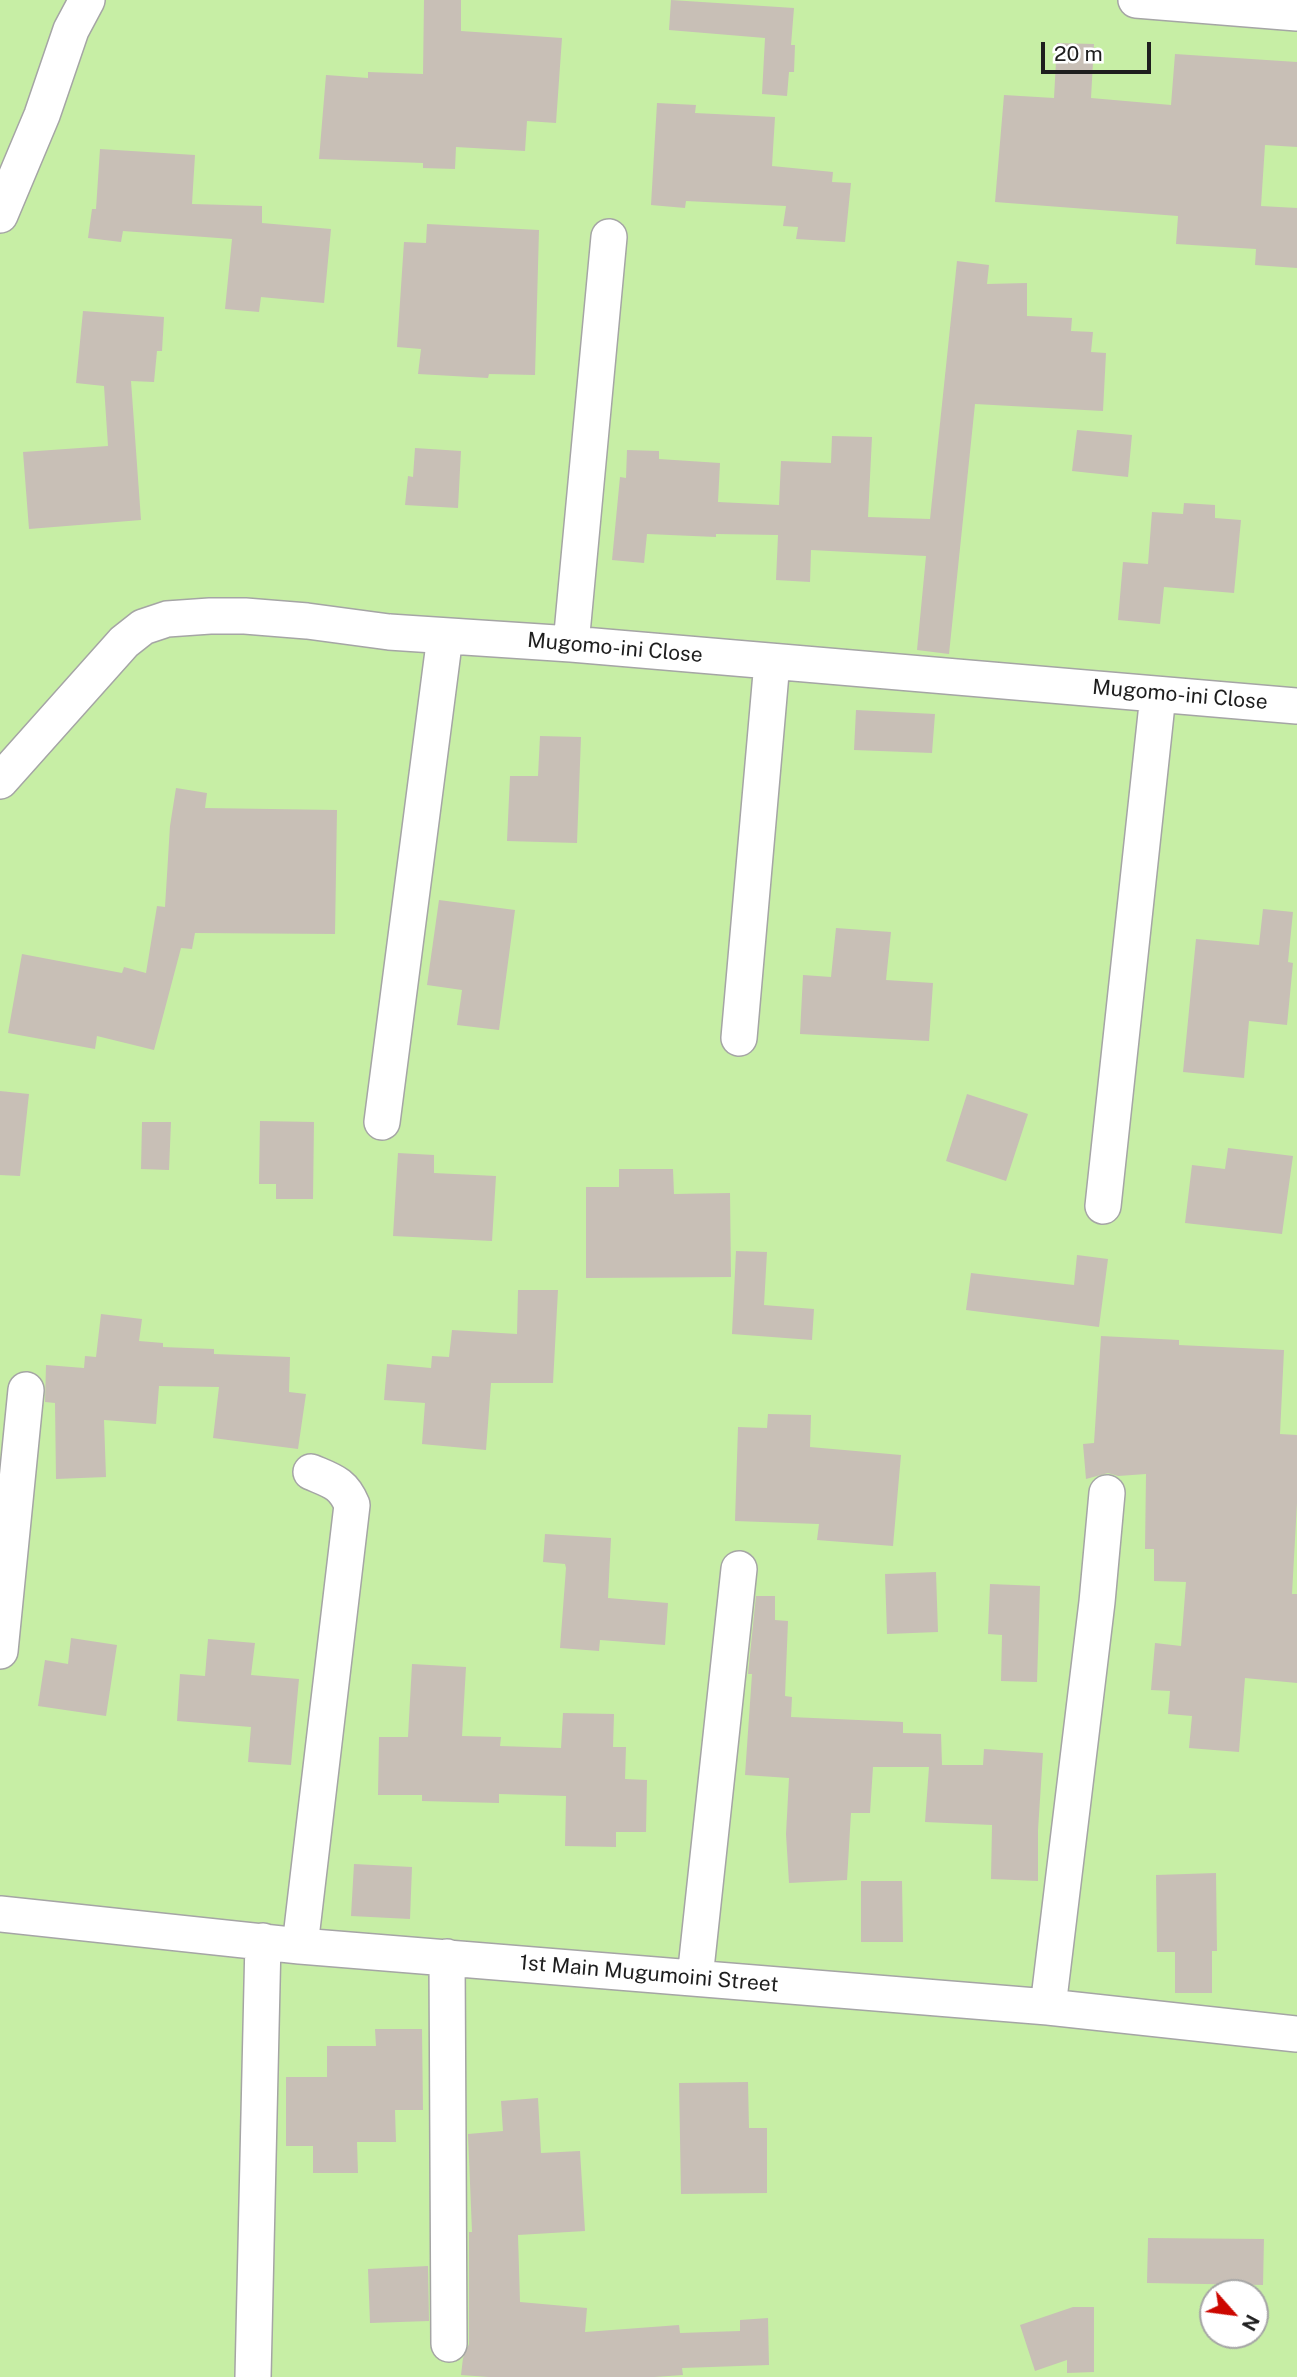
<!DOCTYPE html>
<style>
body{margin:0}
#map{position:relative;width:1297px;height:2377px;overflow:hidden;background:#f0ece3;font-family:"Public Sans",sans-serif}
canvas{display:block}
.north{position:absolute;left:1199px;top:2279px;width:70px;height:70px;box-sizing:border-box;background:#fff;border:2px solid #a5a5a5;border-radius:50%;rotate:118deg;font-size:19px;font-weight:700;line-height:28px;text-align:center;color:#1e1e1e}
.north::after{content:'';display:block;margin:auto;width:24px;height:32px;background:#cc0700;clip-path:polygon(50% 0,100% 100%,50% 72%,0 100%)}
.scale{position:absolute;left:1041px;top:42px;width:110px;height:32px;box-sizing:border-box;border:4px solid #1e1e1e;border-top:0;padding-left:9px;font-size:21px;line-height:24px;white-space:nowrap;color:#1e1e1e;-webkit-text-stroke:5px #fff;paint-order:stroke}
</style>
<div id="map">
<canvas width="1297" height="2377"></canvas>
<div class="north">N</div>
<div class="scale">20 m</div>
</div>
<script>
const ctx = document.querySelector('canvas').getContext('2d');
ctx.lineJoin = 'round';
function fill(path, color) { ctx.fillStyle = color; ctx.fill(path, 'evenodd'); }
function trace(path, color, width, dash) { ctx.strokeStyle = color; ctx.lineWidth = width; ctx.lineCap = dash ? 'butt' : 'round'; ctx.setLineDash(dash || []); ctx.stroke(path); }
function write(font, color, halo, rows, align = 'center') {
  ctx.font = font + ' "Public Sans",sans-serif'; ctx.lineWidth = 6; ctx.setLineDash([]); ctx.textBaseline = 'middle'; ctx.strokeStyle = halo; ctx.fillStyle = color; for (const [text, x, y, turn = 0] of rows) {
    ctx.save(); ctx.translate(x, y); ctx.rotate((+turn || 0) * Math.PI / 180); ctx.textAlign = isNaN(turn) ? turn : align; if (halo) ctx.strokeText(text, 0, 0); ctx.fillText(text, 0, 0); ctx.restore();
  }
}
fill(new Path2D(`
 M 0,0 L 1297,0 L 1297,2377 L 0,2377 ZM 1213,2293 L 1255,2293 L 1255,2335 L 1213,2335 Z`), '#c7eea5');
fill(new Path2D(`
 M 424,0 L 461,0 L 461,31 L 562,38 L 556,123 L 527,121 L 525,151 L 456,147 L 455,169 L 423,168 L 423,163 L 319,159 L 326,75 L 368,78 L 368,72 L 423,74 Z
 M 671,0 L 794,8 L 791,45 L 795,45 L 794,72 L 789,72 L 787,96 L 762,94 L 765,38 L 669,30 Z
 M 1057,43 L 1094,44 L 1091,98 L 1171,105 L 1175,54 L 1297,62 L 1297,147 L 1265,145 L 1261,206 L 1297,208 L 1297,268 L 1255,265 L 1256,249 L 1176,244 L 1178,216 L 995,202 L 1004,95 L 1054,98 Z
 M 657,103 L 696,105 L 695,113 L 775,117 L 772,166 L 833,172 L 832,182 L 851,183 L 845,242 L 796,239 L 798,227 L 783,226 L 786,206 L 686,201 L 685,208 L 651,205 Z
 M 100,149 L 195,155 L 192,204 L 262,206 L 262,223 L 331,229 L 324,303 L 261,297 L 259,312 L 225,309 L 232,239 L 123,231 L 121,242 L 88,238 L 92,209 L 96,209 Z
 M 427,224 L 539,230 L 535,375 L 489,374 L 488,378 L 418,374 L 421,349 L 397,347 L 404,242 L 426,243 Z
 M 957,261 L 989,265 L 987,284 L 1027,283 L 1027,316 L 1072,318 L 1071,331 L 1093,332 L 1091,352 L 1106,353 L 1103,411 L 975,404 L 949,654 L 917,650 L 926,556 L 811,550 L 810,582 L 776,580 L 778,535 L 716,534 L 716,537 L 647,534 L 644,563 L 612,560 L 620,477 L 626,478 L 627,450 L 659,451 L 659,459 L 720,463 L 718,502 L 779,505 L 781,461 L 831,463 L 832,436 L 872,437 L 868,517 L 930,519 Z
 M 83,311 L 164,317 L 162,351 L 157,351 L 154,382 L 131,381 L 141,520 L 29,529 L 23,452 L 108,446 L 104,386 L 76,383 Z
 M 1077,430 L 1132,435 L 1128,477 L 1072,471 Z
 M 415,448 L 461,451 L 458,508 L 405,505 L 408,476 L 413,477 Z
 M 1184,503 L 1215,505 L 1215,518 L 1241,520 L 1234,593 L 1164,587 L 1160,624 L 1118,620 L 1123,562 L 1148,564 L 1152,512 L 1183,514 Z
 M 856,710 L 935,714 L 932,753 L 854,750 Z
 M 540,736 L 581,737 L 577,843 L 507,841 L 510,776 L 538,776 Z
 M 176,788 L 207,793 L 205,808 L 337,810 L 335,934 L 195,933 L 192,949 L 181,948 L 154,1050 L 97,1036 L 95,1049 L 8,1033 L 22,954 L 122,973 L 124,967 L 146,973 L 157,906 L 165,907 L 170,826 Z
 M 439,900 L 515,910 L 499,1030 L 457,1025 L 462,990 L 427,985 Z
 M 1263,909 L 1293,912 L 1288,962 L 1293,963 L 1287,1025 L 1249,1021 L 1244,1078 L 1183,1072 L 1196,939 L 1259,945 Z
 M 836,928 L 891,932 L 886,980 L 933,983 L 929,1041 L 800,1034 L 803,975 L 831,977 Z
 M 0,1091 L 29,1094 L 20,1176 L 0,1175 Z
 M 967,1094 L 1028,1114 L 1006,1181 L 946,1161 Z
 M 260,1121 L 314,1122 L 313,1199 L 276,1199 L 276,1184 L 259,1184 Z
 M 142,1122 L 171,1122 L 169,1170 L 141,1169 Z
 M 1228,1148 L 1293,1156 L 1282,1234 L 1185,1223 L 1192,1165 L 1225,1169 Z
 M 398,1153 L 434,1155 L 434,1173 L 496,1176 L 492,1241 L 393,1236 Z
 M 619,1169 L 673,1169 L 674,1194 L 730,1193 L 731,1277 L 586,1278 L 586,1187 L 619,1187 Z
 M 736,1251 L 767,1252 L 764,1305 L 814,1309 L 812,1340 L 732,1334 Z
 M 1077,1255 L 1108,1259 L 1099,1327 L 966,1310 L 971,1273 L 1074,1285 Z
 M 518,1290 L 558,1290 L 553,1383 L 491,1383 L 486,1450 L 422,1444 L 425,1403 L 384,1400 L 387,1364 L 431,1368 L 432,1356 L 449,1357 L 452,1330 L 517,1334 Z
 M 101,1314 L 142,1319 L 139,1341 L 163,1343 L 163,1347 L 214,1349 L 214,1354 L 290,1357 L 289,1392 L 306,1394 L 298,1449 L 213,1438 L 219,1387 L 159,1386 L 156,1424 L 104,1420 L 106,1477 L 56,1479 L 55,1403 L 45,1402 L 46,1365 L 84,1368 L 85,1356 L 96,1357 Z
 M 1101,1336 L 1179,1340 L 1179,1345 L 1284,1350 L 1280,1434 L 1297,1435 L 1297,1503 L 1292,1594 L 1297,1594 L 1297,1683 L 1245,1678 L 1239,1752 L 1189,1748 L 1192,1716 L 1168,1714 L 1170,1691 L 1151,1690 L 1155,1643 L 1181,1646 L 1186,1582 L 1154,1581 L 1154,1549 L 1145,1549 L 1146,1474 L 1118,1476 L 1108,1473 L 1086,1479 L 1083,1444 L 1094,1443 Z
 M 768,1414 L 811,1415 L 810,1447 L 901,1455 L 893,1546 L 817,1540 L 819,1524 L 735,1521 L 738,1427 L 767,1428 Z
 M 545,1534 L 611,1538 L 608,1598 L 668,1603 L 665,1645 L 600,1640 L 599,1651 L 560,1648 L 566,1568 L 565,1564 L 543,1562 Z
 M 936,1572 L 938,1632 L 887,1634 L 885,1574 Z
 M 990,1584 L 1040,1586 L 1037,1682 L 1001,1681 L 1002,1635 L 988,1634 Z
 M 756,1596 L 775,1596 L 775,1620 L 788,1621 L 785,1696 L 792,1697 L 791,1717 L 903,1722 L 903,1733 L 941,1734 L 942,1765 L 983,1765 L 984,1749 L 1043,1753 L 1038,1830 L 1038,1881 L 991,1879 L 992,1825 L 925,1822 L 929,1767 L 873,1767 L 870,1813 L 851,1813 L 847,1880 L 789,1883 L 786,1834 L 789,1778 L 745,1775 L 752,1674 L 748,1674 Z
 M 71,1638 L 117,1645 L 106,1716 L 38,1706 L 45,1660 L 68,1664 Z
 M 208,1639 L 255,1643 L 251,1675 L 299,1679 L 291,1765 L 248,1762 L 251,1727 L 177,1721 L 180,1674 L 205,1676 Z
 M 412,1664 L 466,1667 L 462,1736 L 501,1737 L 500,1746 L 561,1748 L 563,1713 L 614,1714 L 613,1747 L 626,1747 L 625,1779 L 647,1780 L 646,1832 L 616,1832 L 616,1847 L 565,1846 L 566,1796 L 499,1794 L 499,1803 L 422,1801 L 422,1795 L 378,1795 L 379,1737 L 408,1737 Z
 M 354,1864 L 412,1867 L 410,1919 L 351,1916 Z
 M 1216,1873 L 1217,1951 L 1212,1951 L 1212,1993 L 1175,1993 L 1175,1952 L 1157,1952 L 1156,1875 Z
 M 861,1881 L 902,1881 L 903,1942 L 861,1942 Z
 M 375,2029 L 422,2029 L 423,2110 L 395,2110 L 396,2142 L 357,2142 L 358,2173 L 313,2173 L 313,2146 L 286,2146 L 286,2077 L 327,2077 L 327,2046 L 376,2046 Z
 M 748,2082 L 749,2128 L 767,2128 L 767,2193 L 681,2194 L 679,2083 Z
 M 538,2098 L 541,2153 L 580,2151 L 585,2231 L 518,2235 L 520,2302 L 587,2308 L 585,2332 L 679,2325 L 680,2333 L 740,2331 L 740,2320 L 768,2318 L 769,2365 L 682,2368 L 683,2375 L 654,2377 L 489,2377 L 461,2375 L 463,2358 L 469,2344 L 469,2232 L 472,2232 L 468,2134 L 503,2131 L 501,2101 Z
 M 1148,2238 L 1264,2239 L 1263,2285 L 1147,2283 Z
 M 428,2266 L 429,2321 L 370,2323 L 368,2269 Z
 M 1073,2307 L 1094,2307 L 1094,2372 L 1067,2373 L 1067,2360 L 1035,2371 L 1020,2325 Z`), '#c8bfb6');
const minor = new Path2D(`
 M 1136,0 L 1297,13
 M 0,215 L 42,115 L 71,30 L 87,0
 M 571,644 L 609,237
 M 0,781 L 124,642 L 143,627 L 167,619 L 210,616 L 245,616 L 307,621 L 389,632 L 571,644 L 1297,706
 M 739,1038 L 772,662
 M 382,1122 L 445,636
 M 1103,1206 L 1158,695
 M 0,1651 L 26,1390
 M 0,1914 L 300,1946 L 1048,2007 L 1297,2034
 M 300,1946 L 352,1505 C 343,1483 332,1481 311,1472
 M 447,1957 L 449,2344
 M 695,1978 L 739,1569
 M 1048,2007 L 1097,1602 L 1107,1493
 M 253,2377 L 263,1941`);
trace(minor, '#a5a5a5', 38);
trace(minor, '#fff', 35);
write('21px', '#1e1e1e', '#fff', [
 ["Mugomo-ini Close",615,648,5],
 ["Mugomo-ini Close",1180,695,5],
 ["1st Main Mugumoini Street",649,1974,5]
]);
</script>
